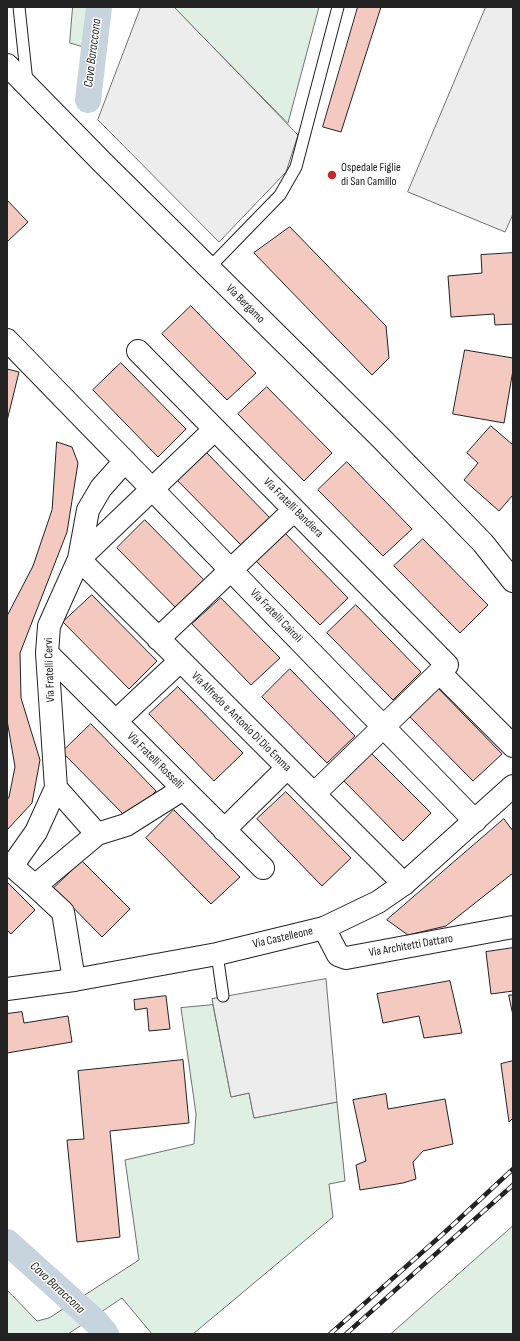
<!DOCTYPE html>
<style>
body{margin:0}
#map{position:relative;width:520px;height:1341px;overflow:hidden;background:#fff;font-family:"Sofia Sans Condensed",sans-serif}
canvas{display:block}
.frame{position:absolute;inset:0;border:8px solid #222;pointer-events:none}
</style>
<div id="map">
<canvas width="520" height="1341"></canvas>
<div class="frame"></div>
</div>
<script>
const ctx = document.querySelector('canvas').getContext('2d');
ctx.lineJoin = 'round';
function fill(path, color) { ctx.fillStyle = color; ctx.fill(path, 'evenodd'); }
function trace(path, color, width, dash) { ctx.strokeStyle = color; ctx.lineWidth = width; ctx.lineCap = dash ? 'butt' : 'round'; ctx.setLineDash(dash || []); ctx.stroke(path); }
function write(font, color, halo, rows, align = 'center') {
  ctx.font = font + ' "Sofia Sans Condensed",sans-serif'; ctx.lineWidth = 3; ctx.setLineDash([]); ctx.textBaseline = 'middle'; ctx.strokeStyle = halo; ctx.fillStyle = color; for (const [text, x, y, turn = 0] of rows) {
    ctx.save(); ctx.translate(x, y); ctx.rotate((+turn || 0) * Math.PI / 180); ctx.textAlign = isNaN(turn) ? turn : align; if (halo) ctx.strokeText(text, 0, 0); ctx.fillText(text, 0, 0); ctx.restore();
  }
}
const green = new Path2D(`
 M 73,7 L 108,7 L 87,48 L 70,43 Z
 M 174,7 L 319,7 L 288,123 Z
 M 213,1005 L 231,1097 L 249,1093 L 254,1118 L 337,1102 L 345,1181 L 329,1184 L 333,1217 L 193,1334 L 152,1334 L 122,1298 L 68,1334 L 7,1334 L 7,1290 L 37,1321 L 49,1318 L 139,1260 L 125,1160 L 194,1144 L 196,1114 L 181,1008 Z
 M 513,1226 L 513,1334 L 391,1334 Z`);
fill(green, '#e0efe3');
trace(green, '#6f6f6f', 1);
const parking = new Path2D(`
 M 141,7 L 174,7 L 298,135 L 286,172 L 219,242 L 98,120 Z
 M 486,7 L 513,7 L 513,214 L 505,232 L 408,192 Z
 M 326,979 L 337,1102 L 254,1118 L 249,1093 L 231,1097 L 212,999 Z`);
fill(parking, '#ededed');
trace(parking, '#6f6f6f', 1);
trace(new Path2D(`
 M 88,100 L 99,7
 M 7,1242 L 97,1323 L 106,1334`), '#c7d3dd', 26);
const building = new Path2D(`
 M 358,7 L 381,7 L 341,132 L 323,127 Z
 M 7,200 L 28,222 L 7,242 Z
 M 290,227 L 386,326 L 389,358 L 372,375 L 254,253 Z
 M 513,253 L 513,324 L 495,325 L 494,314 L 451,317 L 448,276 L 482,273 L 481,255 Z
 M 191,306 L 256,373 L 227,400 L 162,334 Z
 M 465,350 L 513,358 L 513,370 L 504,423 L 453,414 Z
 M 121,363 L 186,429 L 158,457 L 93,390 Z
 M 7,369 L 19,372 L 7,421 Z
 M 267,387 L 332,453 L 304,481 L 238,414 Z
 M 491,426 L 513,445 L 513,495 L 499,511 L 464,480 L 478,463 L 467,453 Z
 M 57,442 L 72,447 L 78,463 L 67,532 L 20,653 L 21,698 L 40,760 L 32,803 L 7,830 L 7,800 L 9,797 L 15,767 L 7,720 L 7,616 L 33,566 L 52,510 Z
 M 206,452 L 271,519 L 242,546 L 177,480 Z
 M 347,462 L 412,529 L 383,556 L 318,490 Z
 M 145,520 L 207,583 L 179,611 L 117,548 Z
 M 283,531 L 348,598 L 320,625 L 254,559 Z
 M 423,539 L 488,605 L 460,633 L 394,566 Z
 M 92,595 L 157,661 L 129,689 L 63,622 Z
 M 221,598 L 280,658 L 251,685 L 192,624 Z
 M 356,605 L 421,672 L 393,700 L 327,633 Z
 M 290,669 L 355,736 L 327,763 L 262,697 Z
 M 178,687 L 243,753 L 214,781 L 149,714 Z
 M 437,687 L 502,754 L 473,781 L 408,715 Z
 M 91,724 L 156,791 L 128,819 L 62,752 Z
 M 369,751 L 431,813 L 403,841 L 341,778 Z
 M 286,792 L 351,858 L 322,886 L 257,819 Z
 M 174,810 L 240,877 L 211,904 L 146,838 Z
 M 504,819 L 513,831 L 513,873 L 446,926 L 408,935 L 387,920 Z
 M 82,861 L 130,909 L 102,937 L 54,888 Z
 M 7,882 L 35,910 L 11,934 L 7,930 Z
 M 513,948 L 513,991 L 491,994 L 486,952 Z
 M 450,981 L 462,1033 L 424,1038 L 419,1016 L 383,1023 L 377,994 Z
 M 509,995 L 513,995 L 513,1015 Z
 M 166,996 L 170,1029 L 149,1031 L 147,1008 L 135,1010 L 134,1000 Z
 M 22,1012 L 24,1023 L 68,1016 L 72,1042 L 7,1053 L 7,1014 Z
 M 183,1060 L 189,1123 L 110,1131 L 120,1237 L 77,1242 L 67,1140 L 84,1139 L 78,1071 Z
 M 513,1061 L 513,1118 L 509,1122 L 501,1064 Z
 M 386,1094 L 388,1109 L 445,1099 L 453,1144 L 423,1151 L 413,1162 L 416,1179 L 403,1183 L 360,1190 L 356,1165 L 366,1161 L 353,1100 Z`);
fill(building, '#f3c9c0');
trace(building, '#222', 1);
const lane = new Path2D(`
 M 19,7 L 27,82
 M 209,268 L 280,195 L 296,167 L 338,7
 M 217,954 L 223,996`);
const street = new Path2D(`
 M 7,340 L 475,821
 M 138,351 L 447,665 L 314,794
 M 125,461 L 101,488 L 88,510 L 79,559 L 49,626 L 47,653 L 56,788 L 36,832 L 12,866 L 35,886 L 97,834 L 126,825 L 183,789
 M 79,559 L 404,884
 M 79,559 L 215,429
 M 158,639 L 294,510
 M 47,653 L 263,868
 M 440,673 L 513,746
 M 116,721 L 180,661
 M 56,788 L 97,834
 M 224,830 L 287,768
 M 35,886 L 63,912 L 74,980
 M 324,928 L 338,955 L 346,958 L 513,927`);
const secondary = new Path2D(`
 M 7,65 L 103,163 L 381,438 L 483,543 L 513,581
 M 7,989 L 74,980 L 217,954 L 324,928 L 378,902 L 404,884 L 513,786`);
trace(lane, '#222', 13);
trace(street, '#222', 24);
trace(secondary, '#222', 24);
trace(lane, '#fff', 11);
trace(street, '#fff', 22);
trace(secondary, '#fff', 22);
const rail = new Path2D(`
 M 330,1334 L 444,1233 L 513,1169
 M 346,1334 L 513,1185`);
trace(rail, '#222', 4.5);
trace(rail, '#fff', 3, [9]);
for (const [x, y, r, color] of [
 [332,175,5,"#c62828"]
]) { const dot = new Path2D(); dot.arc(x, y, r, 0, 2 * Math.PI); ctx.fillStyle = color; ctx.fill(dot); trace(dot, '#fff', 1.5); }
write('12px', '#222', '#fff', [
 ["Ospedale Figlie",341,168],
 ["di San Camillo",341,182]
], 'left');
write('12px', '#222', '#fff', [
 ["Via Bergamo",245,304,45],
 ["Via Fratelli Bandiera",293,508,45],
 ["Via Fratelli Cairoli",276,616,46],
 ["Via Fratelli Cervi",50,670,-92],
 ["Via Alfredo e Antonio Di Dio Emma",241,722,45],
 ["Via Fratelli Rosselli",155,761,45],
 ["Via Castelleone",283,938,-13],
 ["Via Architetti Dattaro",411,946,-10]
]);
write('italic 13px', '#222', '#fff', [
 ["Cavo Baraccona",93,53,-83],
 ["Cavo Baraccona",57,1288,43]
]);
</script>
